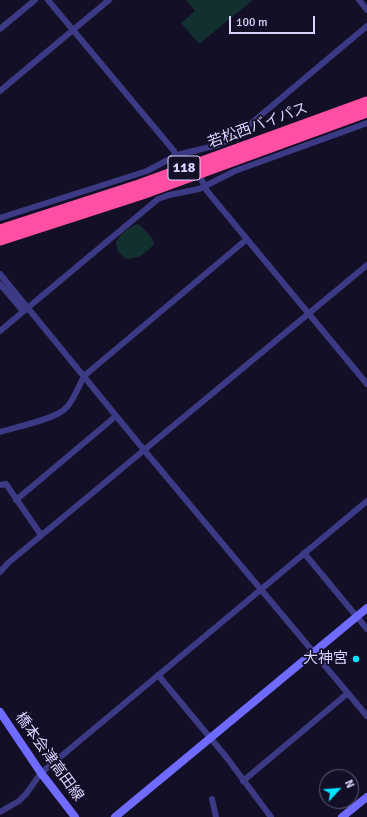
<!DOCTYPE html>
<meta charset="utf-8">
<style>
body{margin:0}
#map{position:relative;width:367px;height:817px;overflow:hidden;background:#130f26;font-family:Signika,sans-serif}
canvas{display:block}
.north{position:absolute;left:319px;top:769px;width:40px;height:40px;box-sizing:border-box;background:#130f26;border:1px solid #625e7d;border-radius:50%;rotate:64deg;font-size:11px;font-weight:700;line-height:16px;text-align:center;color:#d9d4ff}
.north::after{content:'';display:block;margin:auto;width:14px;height:18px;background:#00e5ff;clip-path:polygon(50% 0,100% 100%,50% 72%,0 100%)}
.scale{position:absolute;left:229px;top:16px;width:86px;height:18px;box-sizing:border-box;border:2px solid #d9d4ff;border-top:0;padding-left:5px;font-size:12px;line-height:14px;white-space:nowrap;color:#d9d4ff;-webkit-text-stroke:3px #130f26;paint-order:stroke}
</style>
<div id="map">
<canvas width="367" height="817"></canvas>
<div class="north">N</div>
<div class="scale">100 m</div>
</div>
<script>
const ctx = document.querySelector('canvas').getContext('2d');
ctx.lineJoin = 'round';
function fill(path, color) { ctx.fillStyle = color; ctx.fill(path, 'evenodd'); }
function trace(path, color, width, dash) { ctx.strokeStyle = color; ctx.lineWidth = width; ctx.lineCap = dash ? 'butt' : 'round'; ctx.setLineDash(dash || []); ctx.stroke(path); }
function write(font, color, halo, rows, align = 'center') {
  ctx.font = font + ' Signika,"Noto Sans JP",sans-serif'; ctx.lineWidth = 3.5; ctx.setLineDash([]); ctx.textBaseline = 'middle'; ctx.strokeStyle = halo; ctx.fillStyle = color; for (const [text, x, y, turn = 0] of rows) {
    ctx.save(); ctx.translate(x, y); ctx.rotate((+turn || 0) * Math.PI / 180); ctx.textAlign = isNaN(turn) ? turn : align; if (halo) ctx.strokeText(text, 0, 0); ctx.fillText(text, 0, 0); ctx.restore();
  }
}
fill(new Path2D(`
 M 186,0 L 253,0 L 199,44 L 181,23 L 195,11 Z
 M 139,224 L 152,238 L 154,244 C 146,253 139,259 126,259 L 117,250 L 116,241 C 122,233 129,226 139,224 Z`), '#12302f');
trace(new Path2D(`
 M 48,0 L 174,151 L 182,169
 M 359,0 L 367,10
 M 0,29 L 35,0
 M 0,91 L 109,0
 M 199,174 L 207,191 L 367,384
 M 0,218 L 147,171 L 177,155 L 218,145 L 236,136 L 367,26
 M 0,274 L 144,450 L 367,716
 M 0,284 L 23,311
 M 0,331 L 158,199 L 169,195 L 199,189 L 235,171 L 367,123
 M 0,432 C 16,427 57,419 67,407 C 74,399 79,386 84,376 L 247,239
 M 0,485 L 6,484 L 41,535
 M 16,500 L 116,416
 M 304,553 L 367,629
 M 0,572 L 8,563 L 367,265
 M 158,675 L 227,758 L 271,817
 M 243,781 L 348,693
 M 212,799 L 216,817
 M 0,812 L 19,801 L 26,794 L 41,773 L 367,501`), '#3d3a85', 6);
trace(new Path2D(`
 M 0,712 L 41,773 L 75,817
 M 115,817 L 367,608
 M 342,817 L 367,797`), '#6f6bff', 8);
trace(new Path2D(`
 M 0,230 L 139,185 L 367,102
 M 0,240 L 142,194 L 367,112`), '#ff4fa3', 11);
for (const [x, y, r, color] of [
 [356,659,4,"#00e5ff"]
]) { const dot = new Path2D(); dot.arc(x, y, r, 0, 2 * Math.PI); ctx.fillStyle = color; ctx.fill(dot); trace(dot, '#130f26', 1.5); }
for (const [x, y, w] of [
 [184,168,32]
]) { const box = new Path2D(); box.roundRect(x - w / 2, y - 12, w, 24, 3); ctx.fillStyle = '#130f26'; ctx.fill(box); trace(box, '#d9d4ff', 1); }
write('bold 14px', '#d9d4ff', null, [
 ["118",184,168]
]);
write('15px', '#d9d4ff', '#130f26', [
 ["若松西バイパス",258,126,-20],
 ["橋本会津高田線",49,757,54]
]);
write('15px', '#d9d4ff', '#130f26', [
 ["大神宮",348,659]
], 'right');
</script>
